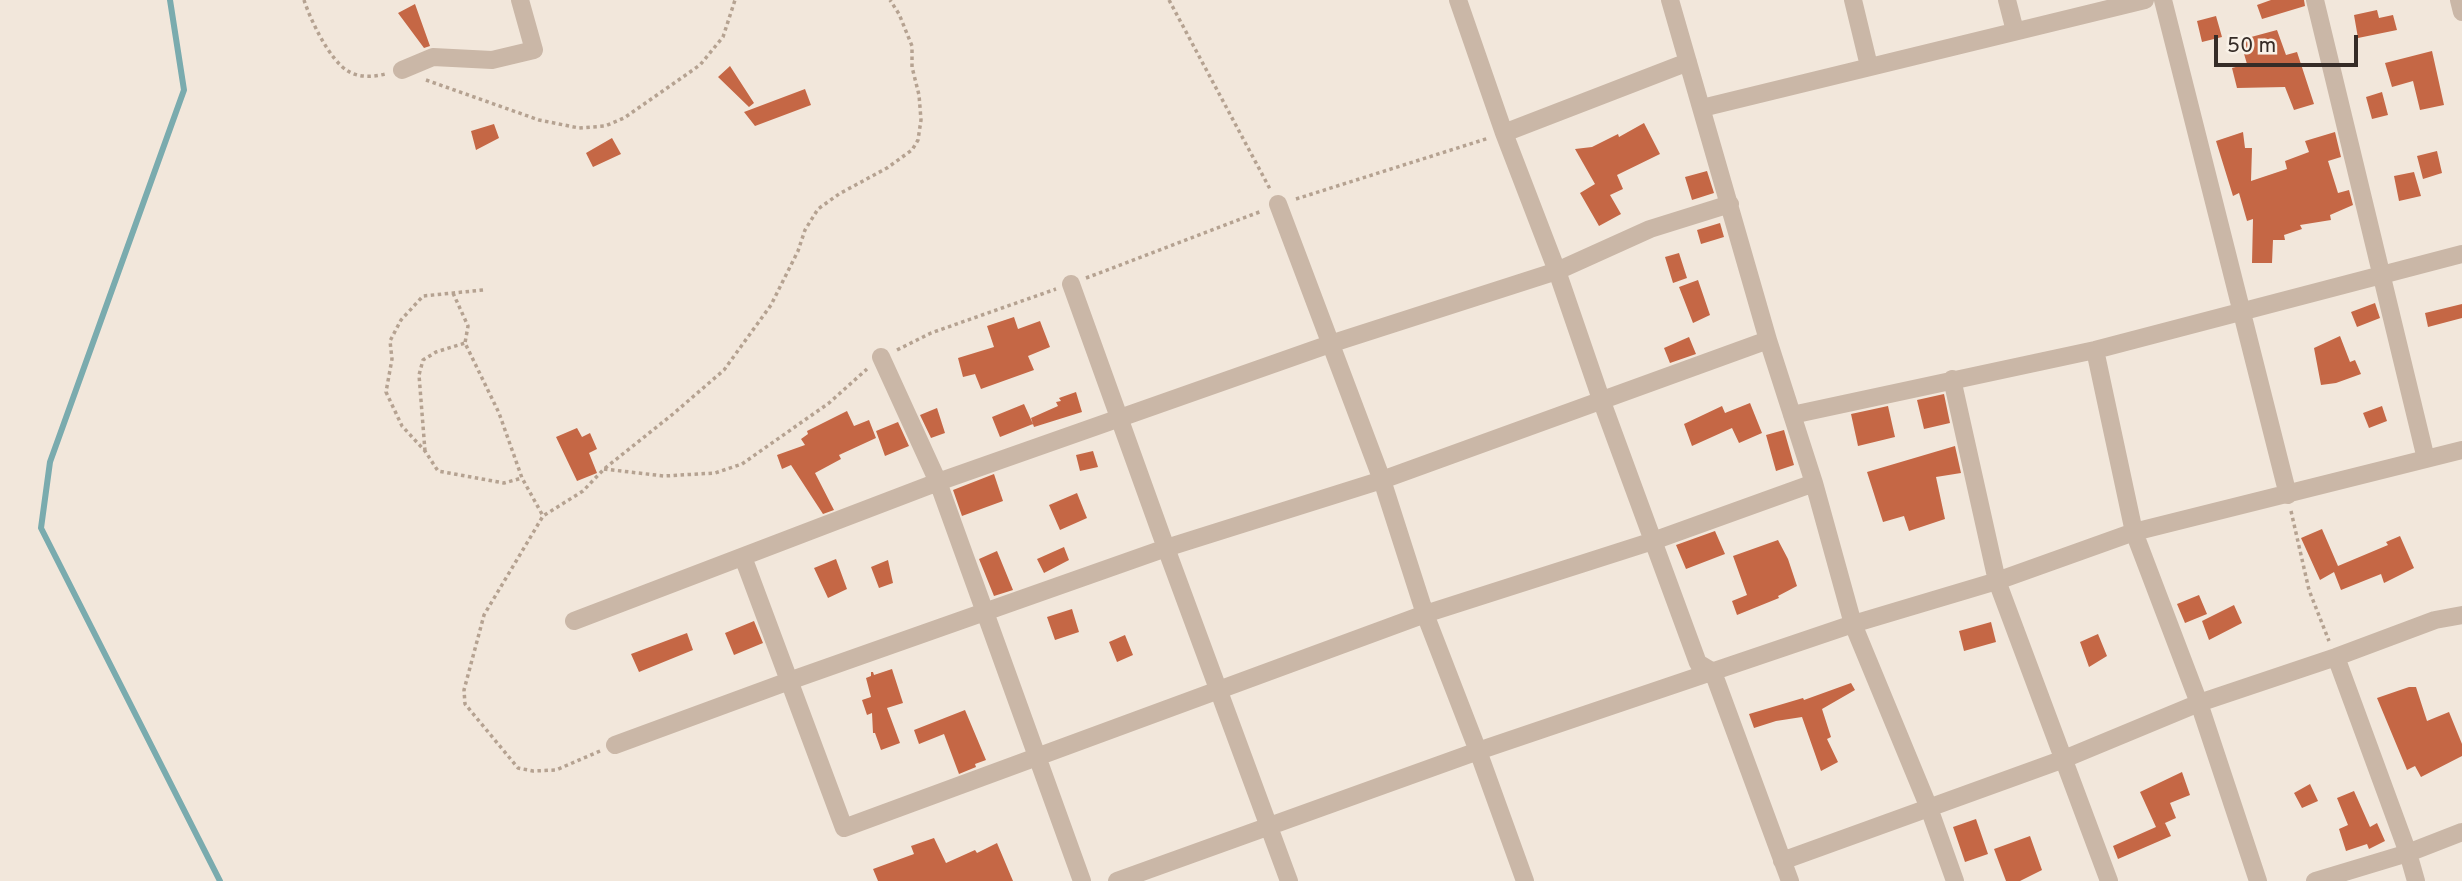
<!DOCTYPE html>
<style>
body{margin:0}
#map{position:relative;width:2462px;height:881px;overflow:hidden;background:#f2e7db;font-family:Overpass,sans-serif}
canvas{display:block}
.scale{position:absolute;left:2214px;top:35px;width:144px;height:32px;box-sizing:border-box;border:4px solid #362c27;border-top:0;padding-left:9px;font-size:21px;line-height:24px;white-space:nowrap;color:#362c27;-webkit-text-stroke:5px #f9f1e7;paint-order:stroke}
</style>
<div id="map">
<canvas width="2462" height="881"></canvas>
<div class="scale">50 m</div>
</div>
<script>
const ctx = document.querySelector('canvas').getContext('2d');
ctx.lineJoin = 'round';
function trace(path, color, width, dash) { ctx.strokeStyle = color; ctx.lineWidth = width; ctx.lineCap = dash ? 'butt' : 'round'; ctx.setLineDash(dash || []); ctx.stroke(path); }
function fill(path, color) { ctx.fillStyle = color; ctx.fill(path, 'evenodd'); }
trace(new Path2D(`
 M 170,0 L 184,90 L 50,462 L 41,528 L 220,881`), '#7aabae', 6);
fill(new Path2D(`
 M 2271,0 L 2304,0 L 2305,6 L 2262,19 L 2257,5 Z
 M 415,4 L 430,46 L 424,48 L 398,13 Z
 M 2377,10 L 2379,18 L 2393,15 L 2397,30 L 2358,38 L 2354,15 Z
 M 2216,16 L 2222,37 L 2202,42 L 2197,21 Z
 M 2277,30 L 2286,55 L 2297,52 L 2314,104 L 2294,110 L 2285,87 L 2237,88 L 2232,68 L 2247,64 L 2240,40 Z
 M 2432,51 L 2444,105 L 2420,110 L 2413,81 L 2392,87 L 2385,63 Z
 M 730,66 L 754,103 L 749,107 L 718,77 Z
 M 805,89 L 811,105 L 755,126 L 744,112 Z
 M 2382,92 L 2388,115 L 2372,119 L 2366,97 Z
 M 1644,123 L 1660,154 L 1617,175 L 1623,189 L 1610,195 L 1621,214 L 1599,226 L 1580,193 L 1595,184 L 1575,149 L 1592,147 L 1618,134 L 1619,137 Z
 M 494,124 L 499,138 L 476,150 L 471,131 Z
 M 2243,132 L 2245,148 L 2252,148 L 2251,181 L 2287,169 L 2285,161 L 2309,152 L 2305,141 L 2335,132 L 2341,157 L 2328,161 L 2338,193 L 2349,190 L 2353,205 L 2330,215 L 2331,220 L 2300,225 L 2302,229 L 2284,235 L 2285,240 L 2273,240 L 2272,263 L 2252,263 L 2253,219 L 2247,221 L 2239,193 L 2233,196 L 2216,141 Z
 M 612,138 L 621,154 L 593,167 L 586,153 Z
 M 2437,151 L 2442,173 L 2423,179 L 2417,156 Z
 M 1707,171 L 1714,193 L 1692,200 L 1685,177 Z
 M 2414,172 L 2421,196 L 2399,201 L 2394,176 Z
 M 1720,223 L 1724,237 L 1701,244 L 1697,230 Z
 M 1679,253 L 1687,278 L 1673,283 L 1665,257 Z
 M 1698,280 L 1710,315 L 1693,323 L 1679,287 Z
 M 2375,303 L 2380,318 L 2357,327 L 2351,312 Z
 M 2462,304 L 2462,318 L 2428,327 L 2425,313 Z
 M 1014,317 L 1018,329 L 1040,321 L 1050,347 L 1028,356 L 1034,370 L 981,389 L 975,374 L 963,377 L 958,358 L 994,347 L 987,326 Z
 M 2340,336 L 2350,362 L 2355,360 L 2361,374 L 2336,383 L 2321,385 L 2314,348 Z
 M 1689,337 L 1696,354 L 1670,363 L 1664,348 Z
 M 1076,392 L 1082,412 L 1034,427 L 1031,418 L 1058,406 L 1056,402 L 1061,401 L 1059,398 Z
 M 1944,394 L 1950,423 L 1924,429 L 1917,400 Z
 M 1750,403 L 1762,433 L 1739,443 L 1732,428 L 1692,446 L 1684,424 L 1722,406 L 1725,413 Z
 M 1024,404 L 1033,424 L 1000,437 L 992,417 Z
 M 1888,406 L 1895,437 L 1858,446 L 1851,414 Z
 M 2382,406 L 2387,421 L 2369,428 L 2363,413 Z
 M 937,408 L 945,433 L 931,438 L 920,415 Z
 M 847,411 L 854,426 L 869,420 L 876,438 L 839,455 L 841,459 L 815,473 L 834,510 L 823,514 L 791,465 L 782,469 L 777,455 L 805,445 L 801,439 L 808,434 L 807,431 Z
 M 898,422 L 909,446 L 885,456 L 876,431 Z
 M 577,428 L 582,437 L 590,433 L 597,449 L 589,453 L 597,473 L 577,481 L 556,437 Z
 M 1784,430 L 1794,465 L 1776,471 L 1766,435 Z
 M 1955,446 L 1961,473 L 1936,477 L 1945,519 L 1909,531 L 1904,516 L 1883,522 L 1867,472 Z
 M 1093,451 L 1098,467 L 1080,471 L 1076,455 Z
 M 994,474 L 1003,501 L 962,516 L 953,490 Z
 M 1077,493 L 1087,518 L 1060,530 L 1049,505 Z
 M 2322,529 L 2338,566 L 2388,545 L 2386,542 L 2400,536 L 2414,568 L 2384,583 L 2381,574 L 2341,590 L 2334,572 L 2320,580 L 2301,538 Z
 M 1715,531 L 1725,554 L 1686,569 L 1676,545 Z
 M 1778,540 L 1788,559 L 1797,586 L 1778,596 L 1779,598 L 1737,615 L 1732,601 L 1747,595 L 1733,556 Z
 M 1064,547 L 1069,560 L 1044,573 L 1037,559 Z
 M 997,551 L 1013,590 L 994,596 L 979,559 Z
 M 836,559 L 847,589 L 828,598 L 814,568 Z
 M 888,560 L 893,583 L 879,588 L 871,567 Z
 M 2199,595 L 2207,614 L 2185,623 L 2177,604 Z
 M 2234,605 L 2242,623 L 2209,640 L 2202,621 Z
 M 1072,609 L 1079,632 L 1055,640 L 1047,617 Z
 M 754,621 L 763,643 L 734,655 L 725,633 Z
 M 1991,622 L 1996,642 L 1964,651 L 1959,631 Z
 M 687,633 L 693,650 L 639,672 L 631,654 Z
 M 2098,634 L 2107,656 L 2089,667 L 2080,642 Z
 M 1125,635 L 1133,655 L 1117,662 L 1109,642 Z
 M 892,669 L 903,703 L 887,708 L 900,743 L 881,750 L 875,733 L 873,733 L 872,713 L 867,715 L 862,700 L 871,697 L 866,678 L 871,676 L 871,672 L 873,672 L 874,675 Z
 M 1851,683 L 1855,690 L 1822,709 L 1831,737 L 1827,739 L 1838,762 L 1821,771 L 1802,717 L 1776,721 L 1754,728 L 1749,714 L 1803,698 L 1804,700 Z
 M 2409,687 L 2416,687 L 2427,721 L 2449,712 L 2462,744 L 2462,756 L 2421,777 L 2415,766 L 2407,770 L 2377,698 Z
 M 965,710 L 986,760 L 975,764 L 976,767 L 959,774 L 944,734 L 919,744 L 914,730 Z
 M 2182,772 L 2190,795 L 2170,803 L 2176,818 L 2156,827 L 2140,792 Z
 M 2310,784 L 2318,801 L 2302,808 L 2294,793 Z
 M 2354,791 L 2370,827 L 2377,823 L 2385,841 L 2369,849 L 2367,844 L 2346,851 L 2339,829 L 2348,825 L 2337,798 Z
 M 1976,819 L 1988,854 L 1965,862 L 1953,827 Z
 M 2165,823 L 2171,836 L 2118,859 L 2113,846 Z
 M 2030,836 L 2042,870 L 2020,881 L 2006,881 L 1994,849 Z
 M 934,838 L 946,863 L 975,850 L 977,853 L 997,843 L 1013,881 L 878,881 L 873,869 L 914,854 L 911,846 Z`), '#c56745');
trace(new Path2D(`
 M 304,0 C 310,19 330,61 348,71 C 359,78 373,77 385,74
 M 1169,0 L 1270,189
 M 426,80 L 539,120 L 579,128 L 605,126 L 624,118 L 700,65 L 723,37 L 735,0
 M 1296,199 L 1489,138
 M 1086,278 L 1262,211
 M 483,290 L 423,296 L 401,320 L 390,341 L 392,359 L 386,392 L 402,426 L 425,451 L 438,471 L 504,483 L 522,478
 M 453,293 L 468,326 L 465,343 L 499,413 L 522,478 L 543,516
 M 897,350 L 931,333 L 1056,289
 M 425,451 L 419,375 L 423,360 L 436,352 L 465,343
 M 604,469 L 664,476 L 715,473 L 742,464 L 829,403 L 867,369
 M 2291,511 L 2309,590 L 2329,641
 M 600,751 L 556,770 L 533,771 L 518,768 L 465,704 L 464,690 L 484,615 L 543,516 L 583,491 L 604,469 L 673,414 L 724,370 L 771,305 L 798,251 L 805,230 L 818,209 L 839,194 L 887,168 L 912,150 L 918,140 L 921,120 L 919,95 L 912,67 L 912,46 L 899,14 L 890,0`), '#b5a291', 3.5, [3.5, 3.5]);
trace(new Path2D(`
 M 1458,0 L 1504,133 L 1557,271 L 1602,402 L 1698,663 L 1713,672 L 1790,881
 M 1670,0 L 1768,340 L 1814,483 L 1853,624 L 1929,808 L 1955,881
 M 1853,0 L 1869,66
 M 2007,0 L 2015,31
 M 2163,0 L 2288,495
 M 2315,0 L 2426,459
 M 2459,0 L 2462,12
 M 402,70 L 433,57 L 492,60 L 534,50 L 520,0
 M 1702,108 L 2145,0
 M 1504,133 L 1688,62
 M 1278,204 L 1382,480 L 1425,614 L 1478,751 L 1525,881
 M 1071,284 L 1166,548 L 1289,881
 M 2095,350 L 2134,532 L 2199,703 L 2258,881
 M 881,357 L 938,482 L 1082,881
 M 1952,379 L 1997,581 L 2109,881
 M 1792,415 L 2095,350 L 2462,254
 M 743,557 L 844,828 L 1425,614 L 1653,541 L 1814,483
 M 574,621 L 938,482 L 1330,344 L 1557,271 L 1650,229 L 1730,204
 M 2336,657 L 2408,853 L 2416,881
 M 615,745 L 789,681 L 1166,548 L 1382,480 L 1768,340
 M 1782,861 L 2064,759 L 2199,703 L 2336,657 L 2435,620 L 2462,615
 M 1117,881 L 1478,751 L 1853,624 L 1997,581 L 2134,532 L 2462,450
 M 2315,881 L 2408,853 L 2462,832`), '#cab7a7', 18);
</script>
